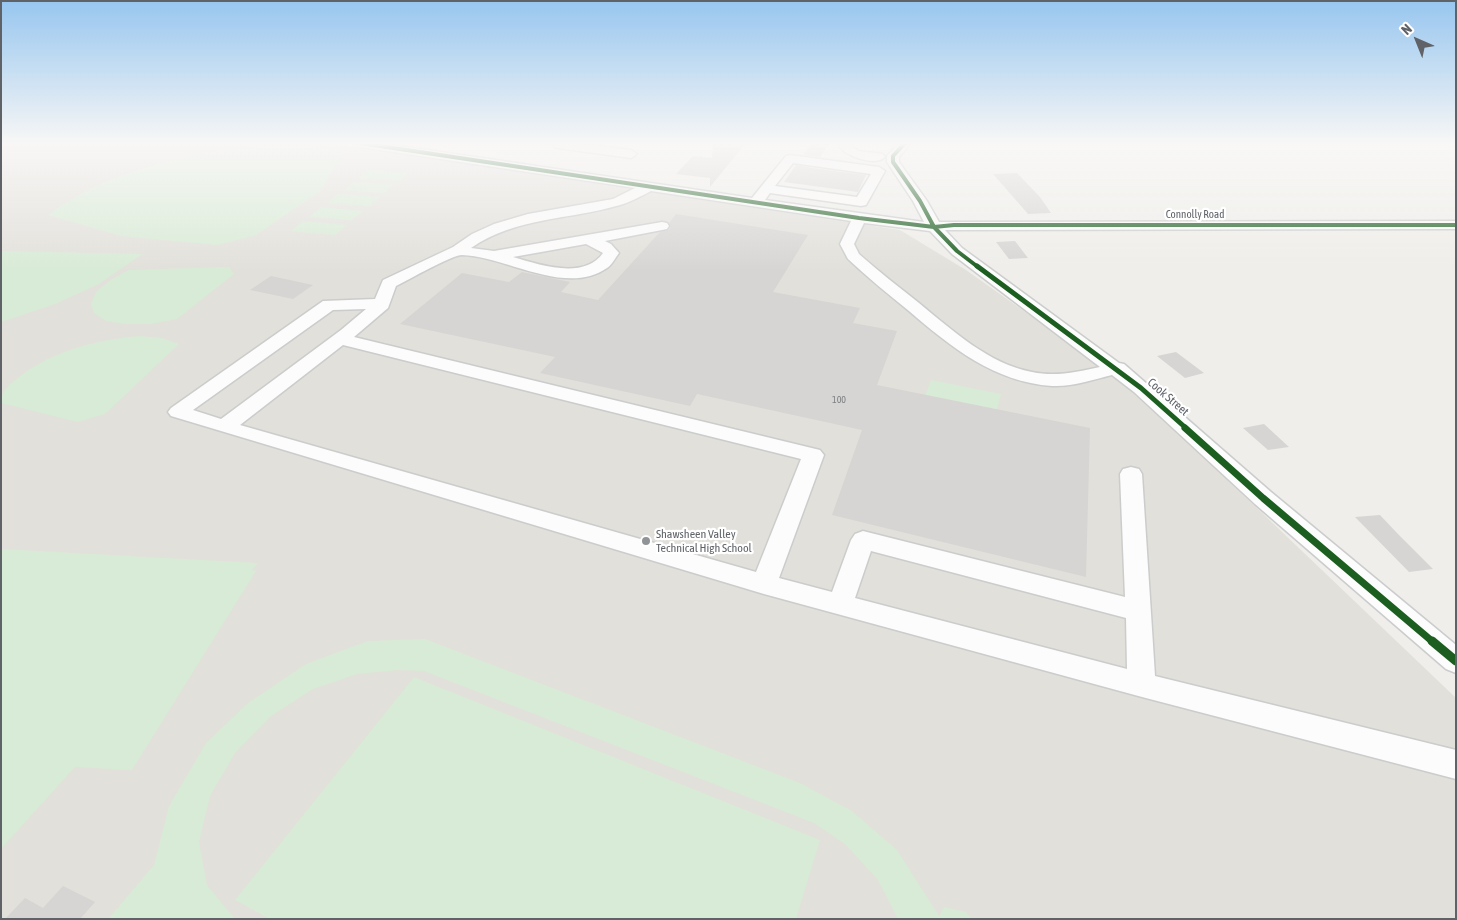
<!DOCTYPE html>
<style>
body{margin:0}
#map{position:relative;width:1457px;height:920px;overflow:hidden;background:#efeeea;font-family:"Asap Condensed",sans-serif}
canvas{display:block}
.frame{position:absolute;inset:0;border:2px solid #5f6368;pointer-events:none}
.north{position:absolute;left:1392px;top:15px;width:50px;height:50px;-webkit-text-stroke:4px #fff;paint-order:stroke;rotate:316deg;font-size:14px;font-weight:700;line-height:20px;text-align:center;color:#5f6368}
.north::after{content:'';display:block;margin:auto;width:18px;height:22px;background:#5f6368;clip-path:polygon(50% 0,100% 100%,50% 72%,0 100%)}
</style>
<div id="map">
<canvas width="1457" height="920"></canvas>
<div class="frame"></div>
<div class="north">N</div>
</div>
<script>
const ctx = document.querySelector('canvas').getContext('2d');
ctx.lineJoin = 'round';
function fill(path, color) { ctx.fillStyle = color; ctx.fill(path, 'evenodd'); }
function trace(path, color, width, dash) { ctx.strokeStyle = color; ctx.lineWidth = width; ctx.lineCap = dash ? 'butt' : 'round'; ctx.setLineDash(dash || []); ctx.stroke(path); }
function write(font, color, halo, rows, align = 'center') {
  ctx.font = font + ' "Asap Condensed",sans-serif'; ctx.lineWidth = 4.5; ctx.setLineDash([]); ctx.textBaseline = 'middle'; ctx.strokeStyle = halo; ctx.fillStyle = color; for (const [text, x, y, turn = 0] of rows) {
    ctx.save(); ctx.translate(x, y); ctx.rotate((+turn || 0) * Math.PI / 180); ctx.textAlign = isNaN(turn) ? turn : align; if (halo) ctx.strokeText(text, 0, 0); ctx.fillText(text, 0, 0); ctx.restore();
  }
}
fill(new Path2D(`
 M 1,143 L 329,143 L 900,230 L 966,270 L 1127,384 L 1456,698 L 1456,919 L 1,919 Z`), '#e2e0da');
fill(new Path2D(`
 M 273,146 L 302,146 L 345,151 L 319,192 L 256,235 L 217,245 L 122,236 L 48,215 C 111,168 196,151 273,146 Z
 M 369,170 L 408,173 L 399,181 L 359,178 Z
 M 354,182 L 394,185 L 384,193 L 344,190 Z
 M 338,194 L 339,194 L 380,197 L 370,206 L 327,203 Z
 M 321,207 L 363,211 L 352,220 L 309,217 Z
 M 303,221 L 347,225 L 335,235 L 291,231 Z
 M 1,251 L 142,254 L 99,284 L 55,304 L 1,322 Z
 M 229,267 L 234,274 L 177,319 L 150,324 L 125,324 L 106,321 L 94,313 L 91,304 L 96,292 L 109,281 L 128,270 Z
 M 139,336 L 162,338 L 179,344 L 105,414 L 77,422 L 1,403 C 1,389 11,384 20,376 C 55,350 97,340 139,336 Z
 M 931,380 L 1001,394 L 996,413 L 924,399 Z
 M 1,549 L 258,563 L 252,570 L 256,571 L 132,770 L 75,767 L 1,849 Z
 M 425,639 L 800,783 L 852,811 L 897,850 L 939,916 L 944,907 L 966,912 L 972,919 L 898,919 L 878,880 L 845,844 L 814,823 L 424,671 L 399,670 L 357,674 L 313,689 L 271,716 L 235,753 L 210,796 L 199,842 L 207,885 L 235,919 L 109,918 L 154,865 L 169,806 L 206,743 L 248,703 L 306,664 L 368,641 Z
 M 414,677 L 820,840 L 796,919 L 270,919 L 235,900 Z`), '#d8ebd6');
fill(new Path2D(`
 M 713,143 L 746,143 L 710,187 L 710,178 L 676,174 L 693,156 L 712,158 Z
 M 812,143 L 830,143 L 820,157 L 803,155 Z
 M 796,165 L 813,168 L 866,175 L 858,192 L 784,182 Z
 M 1017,173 L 1040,197 L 1051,213 L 1028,214 L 993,174 Z
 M 676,214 L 808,235 L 773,292 L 860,308 L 853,323 L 897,331 L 877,385 L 1090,428 L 1086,577 L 832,515 L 862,430 L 697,394 L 690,406 L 540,373 L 555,357 L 400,324 L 462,273 L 509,282 L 522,272 L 570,282 L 561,292 L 598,300 L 660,232 L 669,230 L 671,227 L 669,223 Z
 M 1015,241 L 1028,258 L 1009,259 L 996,242 Z
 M 271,276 L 313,285 L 293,299 L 250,290 Z
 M 1176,352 L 1204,373 L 1185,378 L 1157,356 Z
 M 1264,424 L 1289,447 L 1268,450 L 1243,428 Z
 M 1380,515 L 1397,533 L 1433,569 L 1409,572 L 1355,517 Z
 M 63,886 L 95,902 L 80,919 L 5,919 L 25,898 L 43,908 Z`), '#d6d5d3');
const minor = new Path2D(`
 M 354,143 L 381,143 L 752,198 L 786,156 L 790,155 L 879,167 L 885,171 L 866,205 L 861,206 L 770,193 L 765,200 L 924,222 L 913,201 L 887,162 L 887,156 L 899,143 L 911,143 L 899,157 L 899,162 L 927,201 L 939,222 L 1456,221 L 1456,229 L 945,230 L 962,248 L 1119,363 L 1124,364 L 1271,492 L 1456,645 L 1456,673 L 1446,669 L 1255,504 L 1134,392 L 1112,375 C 1092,380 1072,387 1052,386 C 994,382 951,347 909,311 C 888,294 867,277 848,259 L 840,244 L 851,221 L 651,191 C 641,196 631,202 620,205 C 569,220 516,217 471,248 L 494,251 L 662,222 L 667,223 L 669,226 L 667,229 L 662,230 L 605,241 L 611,244 L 619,253 C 615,258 612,265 607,268 C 566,297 505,256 462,255 C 452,255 408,280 396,286 L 388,308 L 354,337 L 820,450 L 824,455 L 779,578 L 832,592 L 851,540 L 855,534 L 863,531 L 1125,597 L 1120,474 L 1123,469 L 1131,467 L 1139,469 L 1142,474 L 1155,676 L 1456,750 L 1456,779 L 1142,697 L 764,594 L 171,416 L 168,412 L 171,408 L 323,301 L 375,299 L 383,280 L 453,247 L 472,234 L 494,224 L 528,214 L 613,199 L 635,188 L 360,147 ZM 793,163 L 871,174 L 857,197 L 775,186 ZM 864,223 L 930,231 L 952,254 L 1100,367 C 1078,372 1055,377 1032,372 C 989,364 952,330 919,303 C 899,287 878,271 859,254 L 854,244 ZM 586,244 L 603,253 C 584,280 540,265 513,257 ZM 366,309 L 341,330 L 221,419 L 193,410 L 333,310 ZM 343,345 L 801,459 L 756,572 L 240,425 ZM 871,551 L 1126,618 L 1127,669 L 855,598 Z
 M 553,143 L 574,143 L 631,150 L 637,154 L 631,158 L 558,148 L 554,147 Z
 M 841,143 L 853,143 L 851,146 L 859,151 L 883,154 L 885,157 C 875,167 846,156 839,146 Z`);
trace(minor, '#cbcccc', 3);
fill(minor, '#fdfcfc');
trace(new Path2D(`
 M 360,143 L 859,218 L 934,227 L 954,225 L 1456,225
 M 905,143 L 893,156 L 893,162 L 920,201 L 934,227 L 957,251 L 978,267`), '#1b5e20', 4);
trace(new Path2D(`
 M 977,266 L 1141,388 L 1187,429`), '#1b5e20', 5);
trace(new Path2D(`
 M 1185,428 L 1263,498 L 1433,642`), '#1b5e20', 7);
trace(new Path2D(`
 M 1432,641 L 1456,661`), '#1b5e20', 9);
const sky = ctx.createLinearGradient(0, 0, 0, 271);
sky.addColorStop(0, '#97c6ef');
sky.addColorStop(0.53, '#f8f7f6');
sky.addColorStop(1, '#f8f7f600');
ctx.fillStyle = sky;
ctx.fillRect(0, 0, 1457, 271);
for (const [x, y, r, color] of [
 [646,541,5,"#919496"]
]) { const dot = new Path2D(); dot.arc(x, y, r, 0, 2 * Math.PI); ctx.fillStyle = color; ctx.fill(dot); trace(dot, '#fff', 2); }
write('10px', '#7e8184', null, [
 ["100",839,400]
]);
write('11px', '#5f6368', '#fff', [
 ["Connolly Road",1195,215]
]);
write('12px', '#5f6368', '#fff', [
 ["Cook Street",1168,397,41]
]);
write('12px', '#5f6368', '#fff', [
 ["Shawsheen Valley",656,534],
 ["Technical High School",656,548]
], 'left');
</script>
